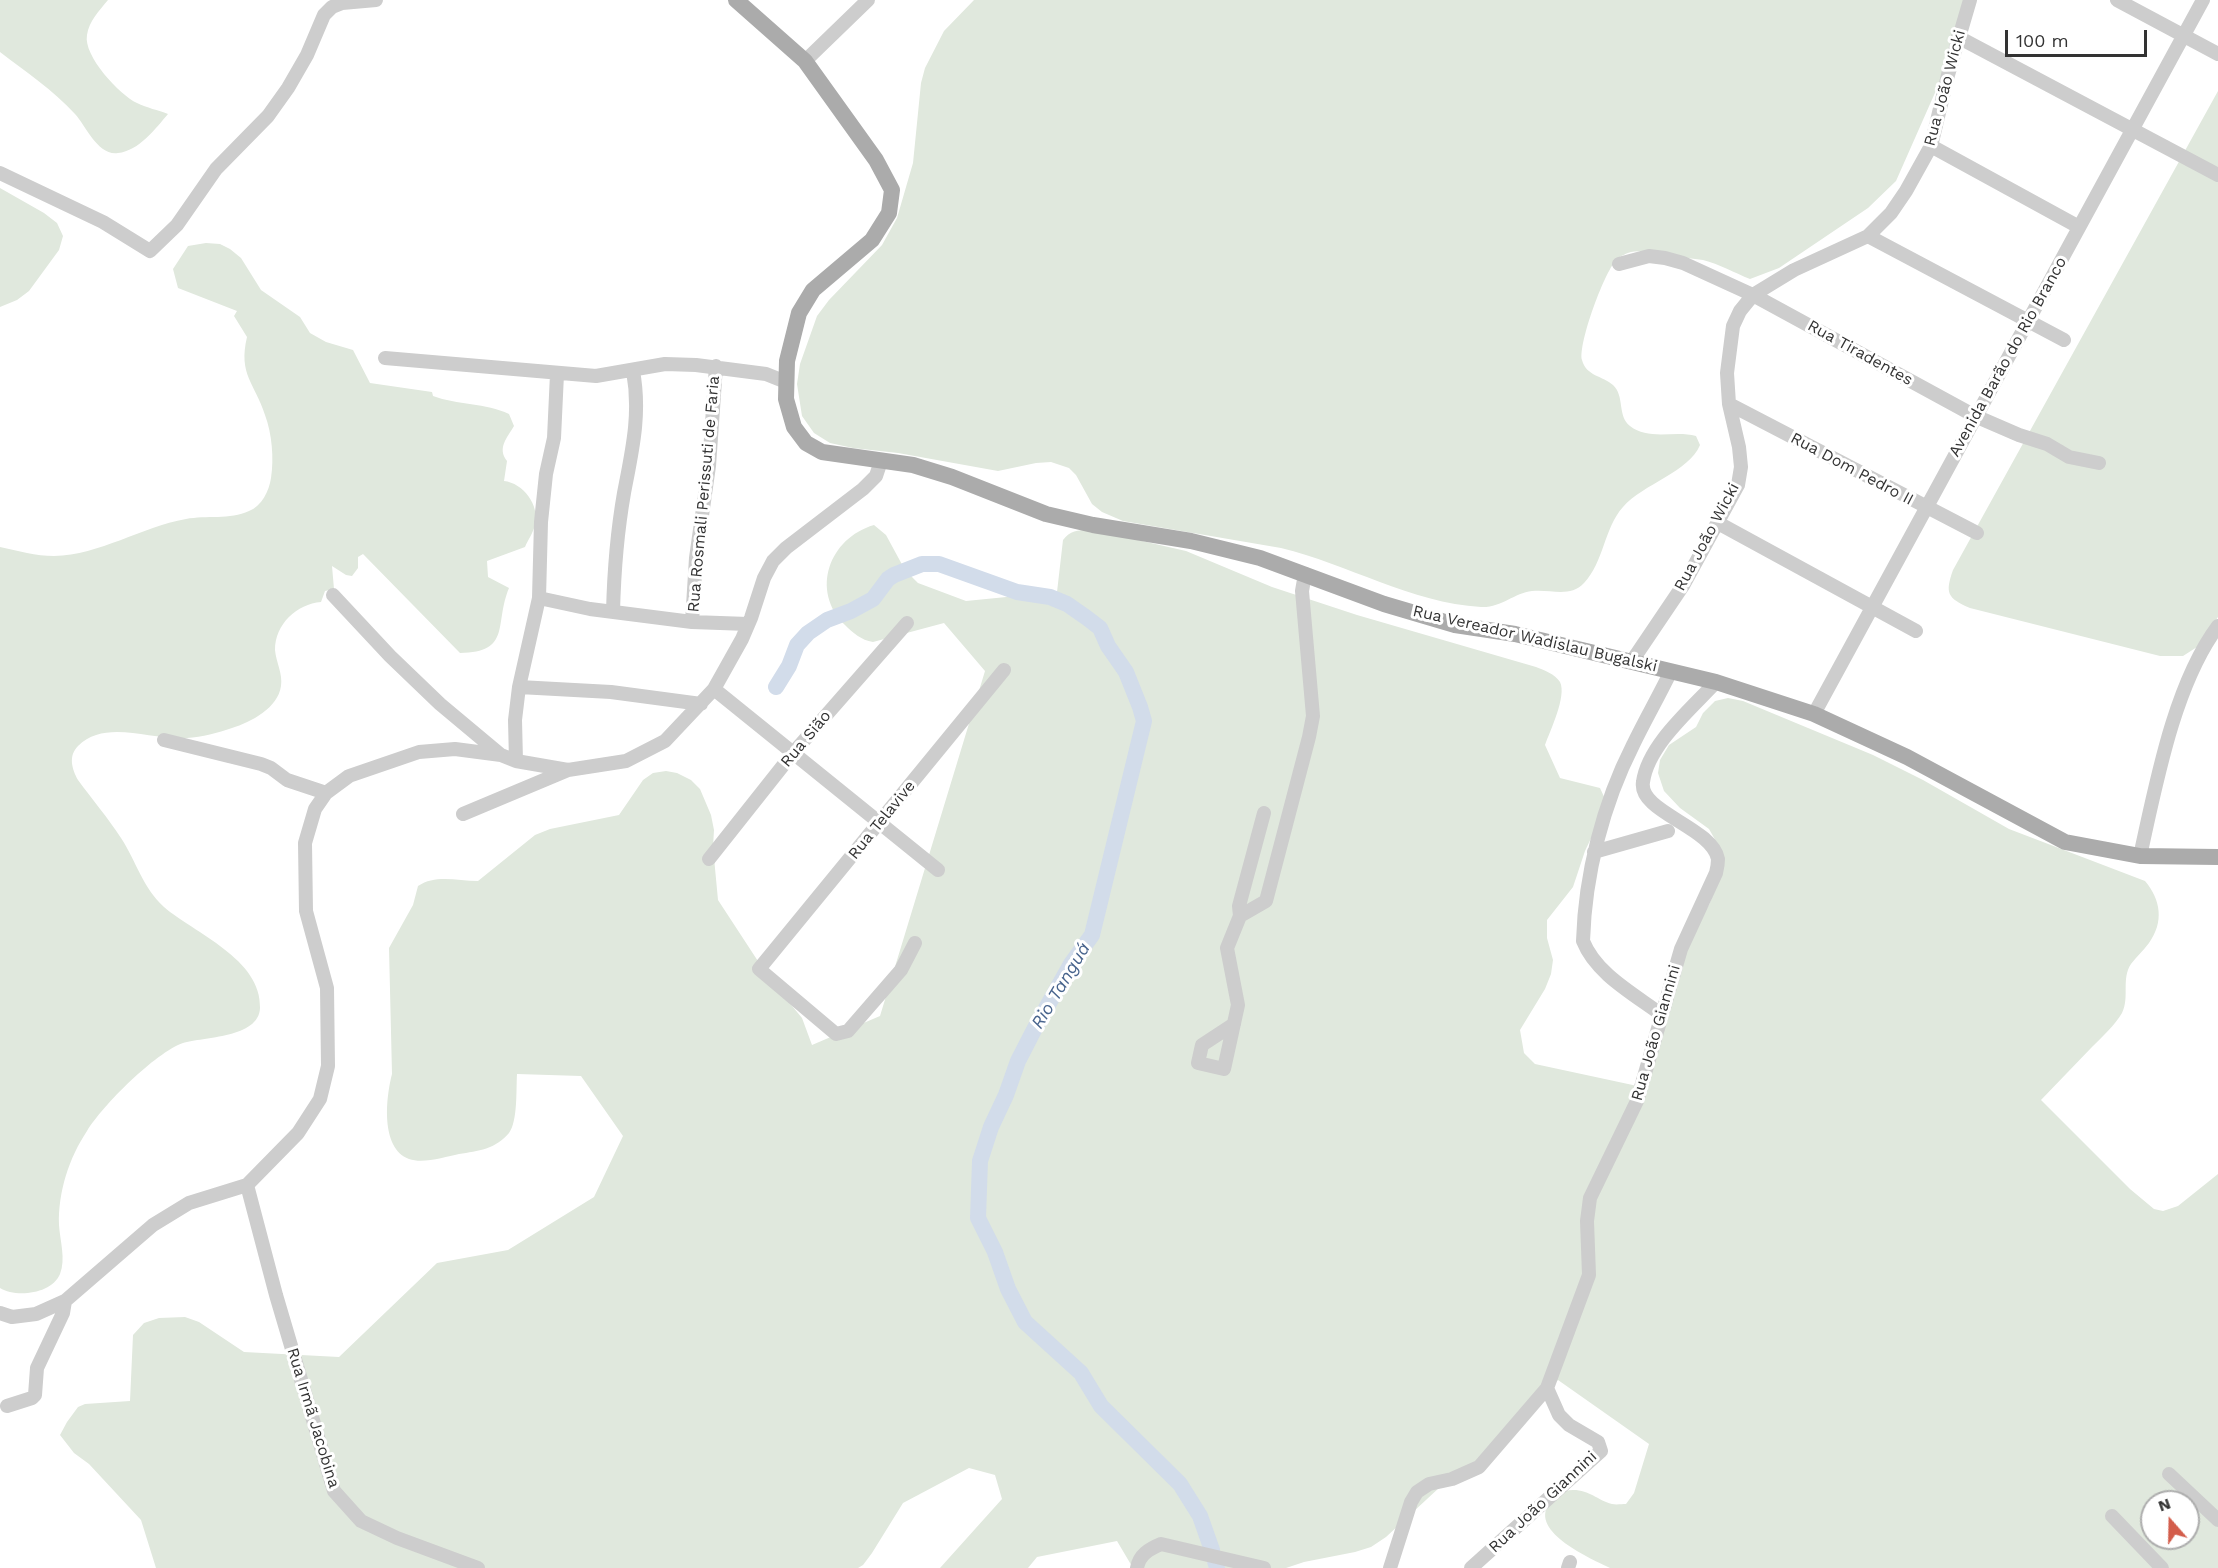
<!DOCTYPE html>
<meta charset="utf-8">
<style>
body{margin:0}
#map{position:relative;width:2218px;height:1568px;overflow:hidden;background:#fff;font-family:"Work Sans",sans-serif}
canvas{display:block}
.north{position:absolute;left:2140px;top:1490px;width:60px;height:60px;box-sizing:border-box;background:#fff;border:2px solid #adadad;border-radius:50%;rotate:340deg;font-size:16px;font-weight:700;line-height:24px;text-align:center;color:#333}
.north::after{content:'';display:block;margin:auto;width:21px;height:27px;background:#d35d4b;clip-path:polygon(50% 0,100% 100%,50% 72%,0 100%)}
.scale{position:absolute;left:2005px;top:30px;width:142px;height:27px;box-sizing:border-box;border:3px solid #333;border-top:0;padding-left:8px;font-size:18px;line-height:21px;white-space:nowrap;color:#333;-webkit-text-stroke:4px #fff;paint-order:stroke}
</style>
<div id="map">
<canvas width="2218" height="1568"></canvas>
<div class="north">N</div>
<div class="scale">100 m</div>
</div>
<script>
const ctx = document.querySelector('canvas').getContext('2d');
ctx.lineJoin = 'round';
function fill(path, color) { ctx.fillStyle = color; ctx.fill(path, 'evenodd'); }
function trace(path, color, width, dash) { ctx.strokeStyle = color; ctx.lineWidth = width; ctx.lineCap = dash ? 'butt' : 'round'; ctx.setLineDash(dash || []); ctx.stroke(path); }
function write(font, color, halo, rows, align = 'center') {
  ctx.font = font + ' "Work Sans",sans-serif'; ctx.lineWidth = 6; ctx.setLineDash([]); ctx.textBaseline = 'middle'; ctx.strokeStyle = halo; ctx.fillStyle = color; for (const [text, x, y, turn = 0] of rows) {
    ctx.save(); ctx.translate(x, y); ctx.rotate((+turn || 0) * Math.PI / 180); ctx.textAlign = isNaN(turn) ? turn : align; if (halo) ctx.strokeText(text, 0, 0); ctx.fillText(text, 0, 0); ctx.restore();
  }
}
fill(new Path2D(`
 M 0,0 L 108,0 C 99,11 89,21 87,35 C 83,56 120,95 137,103 C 147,108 158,110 168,114 C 156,128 139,151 118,153 C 98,156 86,126 75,114 C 53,90 26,72 0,52 Z
 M 974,0 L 1976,0 L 1896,181 L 1868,208 L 1779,268 L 1750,279 C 1735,273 1719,264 1703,260 C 1690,258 1676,257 1663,255 C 1653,253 1641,250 1631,252 C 1627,253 1621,256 1618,258 C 1605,269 1578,344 1582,360 C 1586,376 1603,376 1613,385 C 1625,396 1617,416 1630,426 C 1649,441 1675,430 1696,436 L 1700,445 C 1689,472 1643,484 1623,507 C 1604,528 1604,562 1584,583 C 1570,598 1551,589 1532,591 C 1514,593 1501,608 1481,607 C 1411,603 1348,564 1281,548 L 1123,521 L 1102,512 L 1092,504 L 1076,475 L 1069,468 L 1051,462 L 1036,463 L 998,471 L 898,453 L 853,448 L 830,443 L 814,433 L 802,416 L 797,384 L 800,364 L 817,316 L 829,300 L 882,245 L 897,218 L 913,163 L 921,83 L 925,68 L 944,31 Z
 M 2218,91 L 2218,617 L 2197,647 L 2183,656 L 2160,656 L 1970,608 C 1947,598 1945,593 1953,570 Z
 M 0,188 L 44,213 L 57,223 L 63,236 L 59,250 L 29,291 L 17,300 L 0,307 Z
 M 206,243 L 220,244 L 230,249 L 241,258 L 261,290 L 300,317 L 310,333 L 326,342 L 353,350 L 370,383 L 432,392 L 433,396 C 457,405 486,403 509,414 L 514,426 C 507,438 497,448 507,461 L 504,481 C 523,483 540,505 535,525 C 533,533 528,540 525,547 L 487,561 L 488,577 L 509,588 C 494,624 512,652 460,653 L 363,554 L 358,557 L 358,568 L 352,576 L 346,575 L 332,566 L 334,589 L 325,591 L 321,602 C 297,604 275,624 275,650 C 276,662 283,674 281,686 C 278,708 251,722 232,728 C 218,733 202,737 187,738 C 152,741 106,718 78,746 C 68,756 72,769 78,780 C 92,799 108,818 121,838 C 136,861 143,888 164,907 C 194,933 262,959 260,1008 C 259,1038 203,1037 183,1043 C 155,1053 103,1105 87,1131 C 69,1158 58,1192 59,1225 C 60,1241 66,1259 60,1274 C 52,1294 16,1298 0,1288 L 0,547 C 18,551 36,556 54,556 C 100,555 141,527 186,519 C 206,515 230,520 249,511 C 262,506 269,491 271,478 C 274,458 272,434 265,415 C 255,383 238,375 247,337 L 234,316 L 237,311 L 178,288 L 173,269 L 188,246 Z
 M 874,525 L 886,535 L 905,570 L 918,583 L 966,601 L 1057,592 L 1063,540 C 1071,529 1081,530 1094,530 L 1186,551 L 1272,587 L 1357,615 L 1536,667 C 1544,670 1555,674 1560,682 C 1567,696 1550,731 1545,745 L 1560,778 L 1600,788 L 1606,801 L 1602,815 L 1585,851 L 1573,887 L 1547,920 L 1547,938 L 1553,960 L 1551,974 L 1545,989 L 1520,1030 L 1524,1053 L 1535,1064 L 1642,1087 L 1680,951 L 1709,905 L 1716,887 L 1717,843 L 1709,829 L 1680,808 L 1664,791 L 1658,773 L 1660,760 L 1669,745 L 1696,727 L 1703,713 L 1715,701 L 1728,698 L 1743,701 L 1873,755 L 1923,780 L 2009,829 L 2145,881 C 2161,900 2164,922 2149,943 C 2143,951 2136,957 2131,964 C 2121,979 2130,997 2122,1013 C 2115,1025 2102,1037 2092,1047 C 2075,1065 2058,1082 2041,1100 L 2130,1189 L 2154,1209 L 2163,1211 L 2178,1206 L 2218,1174 L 2218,1568 L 1610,1568 C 1592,1559 1529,1532 1549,1504 C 1555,1496 1563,1490 1573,1490 C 1590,1490 1597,1500 1612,1504 C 1616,1505 1622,1504 1626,1504 L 1634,1493 L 1649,1444 L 1558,1380 L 1514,1419 L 1485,1460 L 1440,1487 L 1386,1537 L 1371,1547 L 1355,1552 L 1304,1562 L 1286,1568 L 1133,1568 L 1117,1541 L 1037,1557 L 1028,1568 L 940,1568 L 1002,1499 L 995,1475 L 969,1468 L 903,1503 L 872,1553 L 863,1565 L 858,1568 L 156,1568 L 141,1520 L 89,1464 L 74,1453 L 60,1435 L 67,1422 L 78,1407 L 85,1404 L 130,1401 L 133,1335 L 144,1323 L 159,1318 L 185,1317 L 199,1322 L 244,1352 L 339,1357 L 437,1263 L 508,1250 L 594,1197 L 623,1136 L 581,1076 L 517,1074 C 516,1089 518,1121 509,1133 C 496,1149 478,1151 459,1154 C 445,1157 423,1164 409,1159 C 380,1148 386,1097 392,1074 L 389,948 L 413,905 L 418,886 C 436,874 457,881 478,881 L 535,835 L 550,829 L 619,815 L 643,780 L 653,773 L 666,771 L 677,773 L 691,780 L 700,789 L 711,815 L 714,830 L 713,847 L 718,900 L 769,978 L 802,1018 L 812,1045 L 880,1016 L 985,671 L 944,623 L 873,642 C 861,640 853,633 845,625 C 810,591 829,538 874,525 ZM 2152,1502 L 2188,1502 L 2188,1538 L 2152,1538 Z`), '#e0e8dd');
trace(new Path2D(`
 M 776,687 L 789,666 L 797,645 L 808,633 L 827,620 L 851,611 L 873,599 L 888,579 L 894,575 L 922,564 L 939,564 L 1017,592 L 1050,597 L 1067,604 L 1087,618 L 1100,628 L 1108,646 L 1126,672 L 1140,707 L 1144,721 L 1092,935 L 1071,964 L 1035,1028 L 1018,1061 L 1006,1095 L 991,1127 L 980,1161 L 978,1218 L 995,1252 L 1008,1289 L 1025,1322 L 1081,1373 L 1101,1406 L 1180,1484 L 1200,1516 L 1212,1550
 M 1215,1561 L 1217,1568`), '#d2dcea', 16);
trace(new Path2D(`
 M 2117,0 L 2218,54
 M 1958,37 L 2218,175
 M 805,61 L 868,0
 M 1931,146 L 2079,227
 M 0,173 L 103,222 L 150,251 L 177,225 L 216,169 L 268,116 L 288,88 L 307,55 L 324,15 L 332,7 L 342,3 L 376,0
 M 1868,236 L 2064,340
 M 1619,264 L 1649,256 L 1665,258 L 1683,263 L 1753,295 L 1975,416 L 2019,435 L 2047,444 L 2069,457 L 2099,463
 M 385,358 L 596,376 L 665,364 L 696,365 L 766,374 L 786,382
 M 1729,404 L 1977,533
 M 1718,523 L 1916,631
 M 333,595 L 390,656 L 440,704 L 501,755
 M 539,598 L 590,609 L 692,622 L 748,624
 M 613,612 C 614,572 617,533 624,493 C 632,451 641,414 633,371
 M 692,622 L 696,558 L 709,466 L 716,366
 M 1632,661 L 1684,584 L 1738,485 L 1741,467 L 1739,447 L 1729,404 L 1727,373 L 1733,326 L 1740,311 L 1753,295 L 1794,270 L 1868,236 L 1891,213 L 1906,191 L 1931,146 L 1948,75 L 1970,0
 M 519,687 L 611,692 L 701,704
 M 714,689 L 938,870
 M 1814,714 L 2203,0
 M 164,740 L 261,764 L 271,768 L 287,780 L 326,793
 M 516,761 L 515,720 L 519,687 L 539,598 L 541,522 L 546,474 L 554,438 L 557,374
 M 463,814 L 568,770
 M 1594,852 L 1668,831
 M 2140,856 C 2156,784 2174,685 2218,626
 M 709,859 L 793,753 L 907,623
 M 1240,916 L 1239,906 L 1264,813
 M 915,943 L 901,970 L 848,1031 L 836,1034 L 759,969 L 1004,670
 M 1662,1015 C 1634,994 1596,974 1583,941 C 1585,874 1603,804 1633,745 C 1645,720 1659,696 1671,671
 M 1234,1024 L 1202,1045 L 1198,1063 L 1224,1069 L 1238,1005 L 1227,948 L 1240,916 L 1266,901 L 1309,737 L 1313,716 L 1302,591 L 1305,574
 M 247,1185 L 276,1295 L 334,1491 L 361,1521 L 397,1538 L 478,1568
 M 0,1313 L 12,1317 L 36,1314 L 65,1301 L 153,1225 L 189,1203 L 247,1185 L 298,1133 L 320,1099 L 328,1066 L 327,988 L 306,911 L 305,843 L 315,809 L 326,793 L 349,776 L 419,752 L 455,749 L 501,755 L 516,761 L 568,770 L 626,761 L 665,741 L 714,689 L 742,639 L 751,618 L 764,578 L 773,561 L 786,548 L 863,489 L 876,476 L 881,461
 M 7,1406 L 32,1398 L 35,1395 L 37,1368 L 63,1313 L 65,1301
 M 2169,1474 L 2218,1520
 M 2112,1516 L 2162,1568
 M 1137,1568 C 1139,1555 1149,1549 1161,1544 L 1264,1568
 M 1390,1568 L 1411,1502 L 1417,1492 L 1429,1484 L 1452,1479 L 1479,1467 L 1547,1388
 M 1471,1568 L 1601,1451 L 1598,1442 L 1569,1425 L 1559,1415 L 1547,1388 L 1589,1275 L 1587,1221 L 1590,1198 L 1637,1101 L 1681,949 L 1716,873 C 1717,869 1718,863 1718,859 C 1712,827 1638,812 1643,782 C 1648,745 1691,709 1716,682
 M 1568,1568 L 1570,1562`), '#cdcdcd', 14);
trace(new Path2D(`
 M 736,0 L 805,61 L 876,160 L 892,190 L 889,213 L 872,240 L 813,290 L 799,313 L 787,361 L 786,399 L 794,427 L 806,443 L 822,452 L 913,465 L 952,477 L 1046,514 L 1093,525 L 1191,541 L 1260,558 L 1384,604 L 1455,625 L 1515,634 L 1716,682 L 1814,714 L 1907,757 L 2065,842 L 2140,856 L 2218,857`), '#ababab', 16);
write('16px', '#333', '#fff', [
 ["Rua João Wicki",1945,88,-75],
 ["Rua Tiradentes",1860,353,29],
 ["Avenida Barão do Rio Branco",2008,357,-61],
 ["Rua Dom Pedro II",1852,469,28],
 ["Rua Rosmali Perissuti de Faria",704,494,-85],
 ["Rua João Wicki",1707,537,-62],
 ["Rua Vereador Wadislau Bugalski",1535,639,13],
 ["Rua Sião",806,739,-50],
 ["Rua Telavive",882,820,-51],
 ["Rua João Giannini",1656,1033,-74],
 ["Rua Irmã Jacobina",313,1418,73],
 ["Rua João Giannini",1543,1502,-43]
]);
write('italic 18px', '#48648d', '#fff', [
 ["Rio Tanguá",1061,986,-59]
]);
</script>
